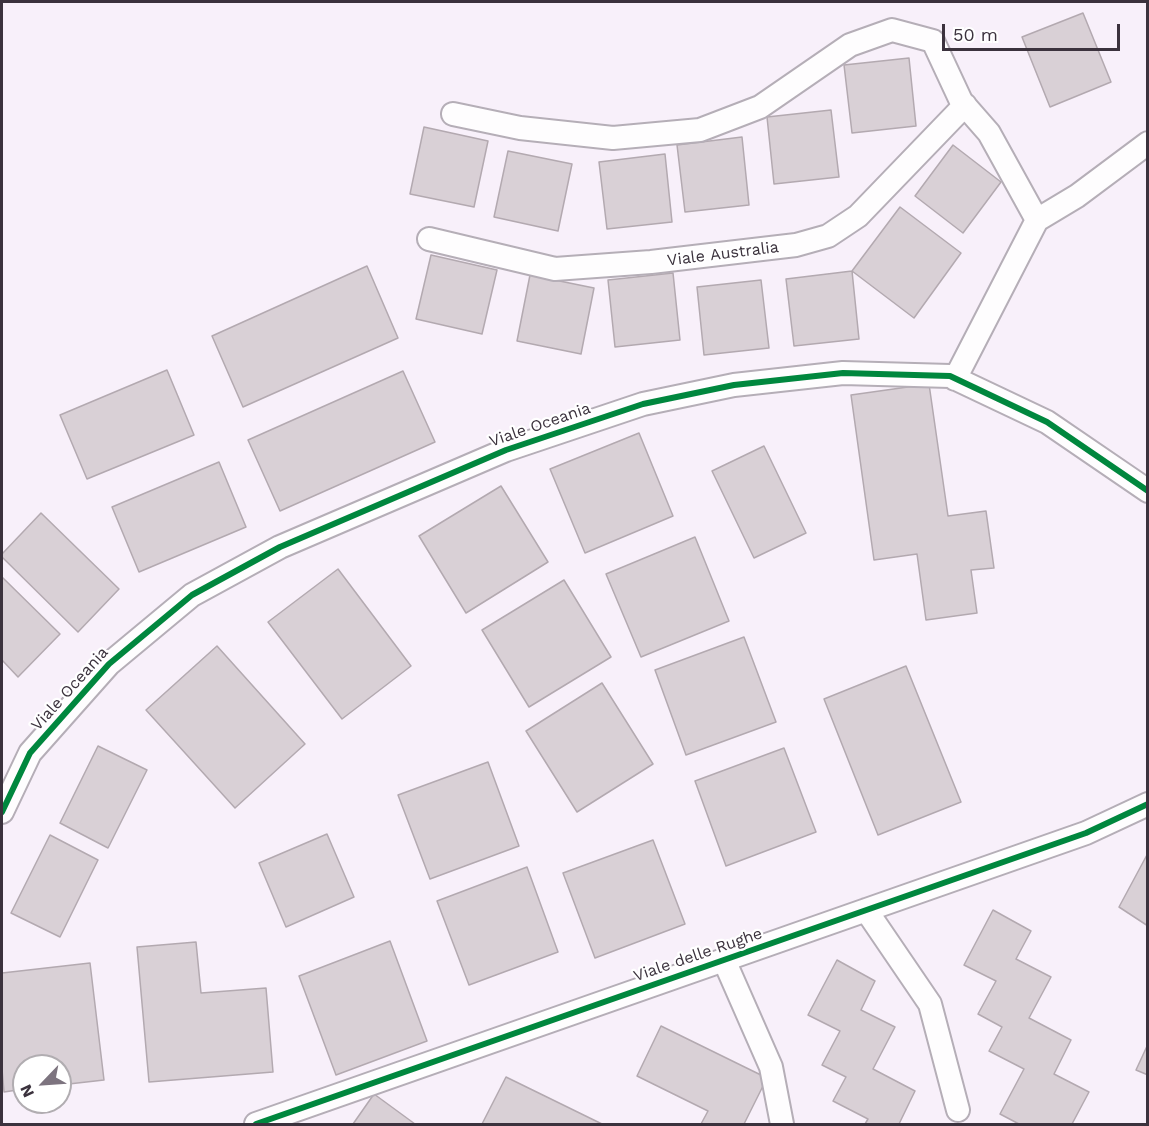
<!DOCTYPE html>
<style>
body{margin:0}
#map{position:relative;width:1149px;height:1126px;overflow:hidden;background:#f8f0fa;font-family:"Work Sans",sans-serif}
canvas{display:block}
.frame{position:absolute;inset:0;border:3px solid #3b323d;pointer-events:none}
.north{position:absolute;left:12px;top:1054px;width:60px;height:60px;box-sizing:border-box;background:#fff;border:2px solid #b1adb1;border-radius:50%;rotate:245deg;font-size:16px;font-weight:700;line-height:24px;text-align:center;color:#3b323d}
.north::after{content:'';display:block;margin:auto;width:21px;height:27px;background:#7d747f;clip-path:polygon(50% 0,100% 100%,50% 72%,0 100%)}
.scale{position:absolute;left:942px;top:24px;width:178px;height:27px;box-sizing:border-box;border:3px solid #3b323d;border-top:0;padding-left:8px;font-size:18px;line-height:21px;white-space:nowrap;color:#3b323d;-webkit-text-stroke:4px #fff;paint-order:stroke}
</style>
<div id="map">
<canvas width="1149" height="1126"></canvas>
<div class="frame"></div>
<div class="north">N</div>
<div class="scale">50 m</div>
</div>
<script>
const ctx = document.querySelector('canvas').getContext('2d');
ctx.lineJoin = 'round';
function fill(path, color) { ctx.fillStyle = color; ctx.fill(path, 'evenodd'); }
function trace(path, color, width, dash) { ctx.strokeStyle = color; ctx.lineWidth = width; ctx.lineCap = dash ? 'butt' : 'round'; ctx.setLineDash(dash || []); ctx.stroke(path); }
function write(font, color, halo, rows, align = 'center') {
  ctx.font = font + ' "Work Sans",sans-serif'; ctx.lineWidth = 4.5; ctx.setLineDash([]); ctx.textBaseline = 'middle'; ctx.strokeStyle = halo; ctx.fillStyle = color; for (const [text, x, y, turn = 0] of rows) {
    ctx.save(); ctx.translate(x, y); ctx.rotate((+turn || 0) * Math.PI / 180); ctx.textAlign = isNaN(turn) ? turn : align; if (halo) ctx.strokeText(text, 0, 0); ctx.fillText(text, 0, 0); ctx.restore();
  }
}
const building = new Path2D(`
 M 1083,13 L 1111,82 L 1050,107 L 1022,37 Z
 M 909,58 L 916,126 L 852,133 L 844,65 Z
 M 831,110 L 839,177 L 774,184 L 767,117 Z
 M 424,127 L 488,141 L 474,207 L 410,194 Z
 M 742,137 L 749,205 L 685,212 L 677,145 Z
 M 953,145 L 1001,182 L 963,233 L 915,196 Z
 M 508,151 L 572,164 L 558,231 L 494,217 Z
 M 665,154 L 672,222 L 607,229 L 599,162 Z
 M 900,207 L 961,253 L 914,318 L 852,271 Z
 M 431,255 L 497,270 L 482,334 L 416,319 Z
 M 367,266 L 398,338 L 243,407 L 212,336 Z
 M 852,271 L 859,339 L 794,346 L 786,279 Z
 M 673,273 L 680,340 L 615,347 L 608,280 Z
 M 530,275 L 594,288 L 581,354 L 517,341 Z
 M 761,280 L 769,348 L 704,355 L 697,287 Z
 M 167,370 L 194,435 L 87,479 L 60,415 Z
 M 403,371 L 435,442 L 280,511 L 248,440 Z
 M 929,384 L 948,516 L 986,511 L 994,568 L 971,570 L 977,613 L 926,620 L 917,554 L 874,560 L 851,395 Z
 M 639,433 L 673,516 L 585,553 L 550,469 Z
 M 764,446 L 806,533 L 754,558 L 712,471 Z
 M 219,462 L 246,527 L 139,572 L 112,507 Z
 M 501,486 L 548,562 L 466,613 L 419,536 Z
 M 41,513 L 119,589 L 78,632 L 2,557 L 2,554 Z
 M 695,537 L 729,621 L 641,657 L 606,574 Z
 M 338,569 L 411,666 L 342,719 L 268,622 Z
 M 2,577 L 60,634 L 18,677 L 2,660 Z
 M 564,580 L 611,657 L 529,707 L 482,630 Z
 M 744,637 L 776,722 L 686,755 L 655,670 Z
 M 217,646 L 305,744 L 235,808 L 146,710 Z
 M 906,666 L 961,802 L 878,835 L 824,699 Z
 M 602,683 L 653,764 L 577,812 L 526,731 Z
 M 98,746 L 147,770 L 108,848 L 60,823 Z
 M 784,748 L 816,832 L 726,866 L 695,781 Z
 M 488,762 L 519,846 L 430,879 L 398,795 Z
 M 327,834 L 354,897 L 286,927 L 259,863 Z
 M 50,835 L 98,860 L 60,937 L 11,913 Z
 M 653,840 L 685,924 L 595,958 L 563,873 Z
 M 1148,853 L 1148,926 L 1119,907 Z
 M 527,867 L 558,952 L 469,985 L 437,901 Z
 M 993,910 L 1031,931 L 1016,959 L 1051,977 L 1029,1018 L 1071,1040 L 1054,1074 L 1089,1092 L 1072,1124 L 1019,1124 L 1000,1114 L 1024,1069 L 989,1051 L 1002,1027 L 978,1014 L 996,981 L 964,965 Z
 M 390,941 L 427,1041 L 336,1075 L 299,976 Z
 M 196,942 L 201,993 L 266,988 L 273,1072 L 149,1082 L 137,947 Z
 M 837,960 L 875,981 L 861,1010 L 895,1027 L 873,1069 L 915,1091 L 899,1124 L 865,1124 L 868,1119 L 833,1101 L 846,1077 L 822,1065 L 840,1031 L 808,1015 Z
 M 90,963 L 104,1080 L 60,1085 L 60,1066 L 24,1066 L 24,1089 L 4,1092 L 2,1069 L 2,973 Z
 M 661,1026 L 767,1078 L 744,1124 L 701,1124 L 708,1111 L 637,1076 Z
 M 1148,1044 L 1148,1075 L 1136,1070 Z
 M 506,1077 L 602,1124 L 482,1124 Z
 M 374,1094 L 415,1124 L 353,1124 Z`);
fill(building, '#d9d0d6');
trace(building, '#b3a9b0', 1.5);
const minor = new Path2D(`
 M 453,114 L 520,128 L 613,138 L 700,130 L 760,107 L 850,45 L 892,30 L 933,41 L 961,101 L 989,133 L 1037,220
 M 429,239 L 555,269 L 651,262 L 796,245 L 828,236 L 858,216 L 965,105
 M 955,379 L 1037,220 L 1077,196 L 1148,143
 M 2,812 L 30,753 L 109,664 L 192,595 L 280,547 L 506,450 L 643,404 L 734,385 L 843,373 L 950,376 L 1047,422 L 1148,491
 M 866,910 L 930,1004 L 958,1110
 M 724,960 L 771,1067 L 782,1124
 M 256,1124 L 1086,833 L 1148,804`);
trace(minor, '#b5aeb7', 26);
trace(minor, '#fefdfe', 22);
trace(new Path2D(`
 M 2,812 L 30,753 L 109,664 L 192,595 L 280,547 L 506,450 L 643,404 L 734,385 L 843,373 L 950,376 L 1047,422 L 1148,491
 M 256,1124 L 1086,833 L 1148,804`), '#00873e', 6);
write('16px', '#3b323d', '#fff', [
 ["Viale Australia",723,254,-7],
 ["Viale Oceania",540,425,-19],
 ["Viale Oceania",70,689,-48],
 ["Viale delle Rughe",698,955,-19]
]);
</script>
